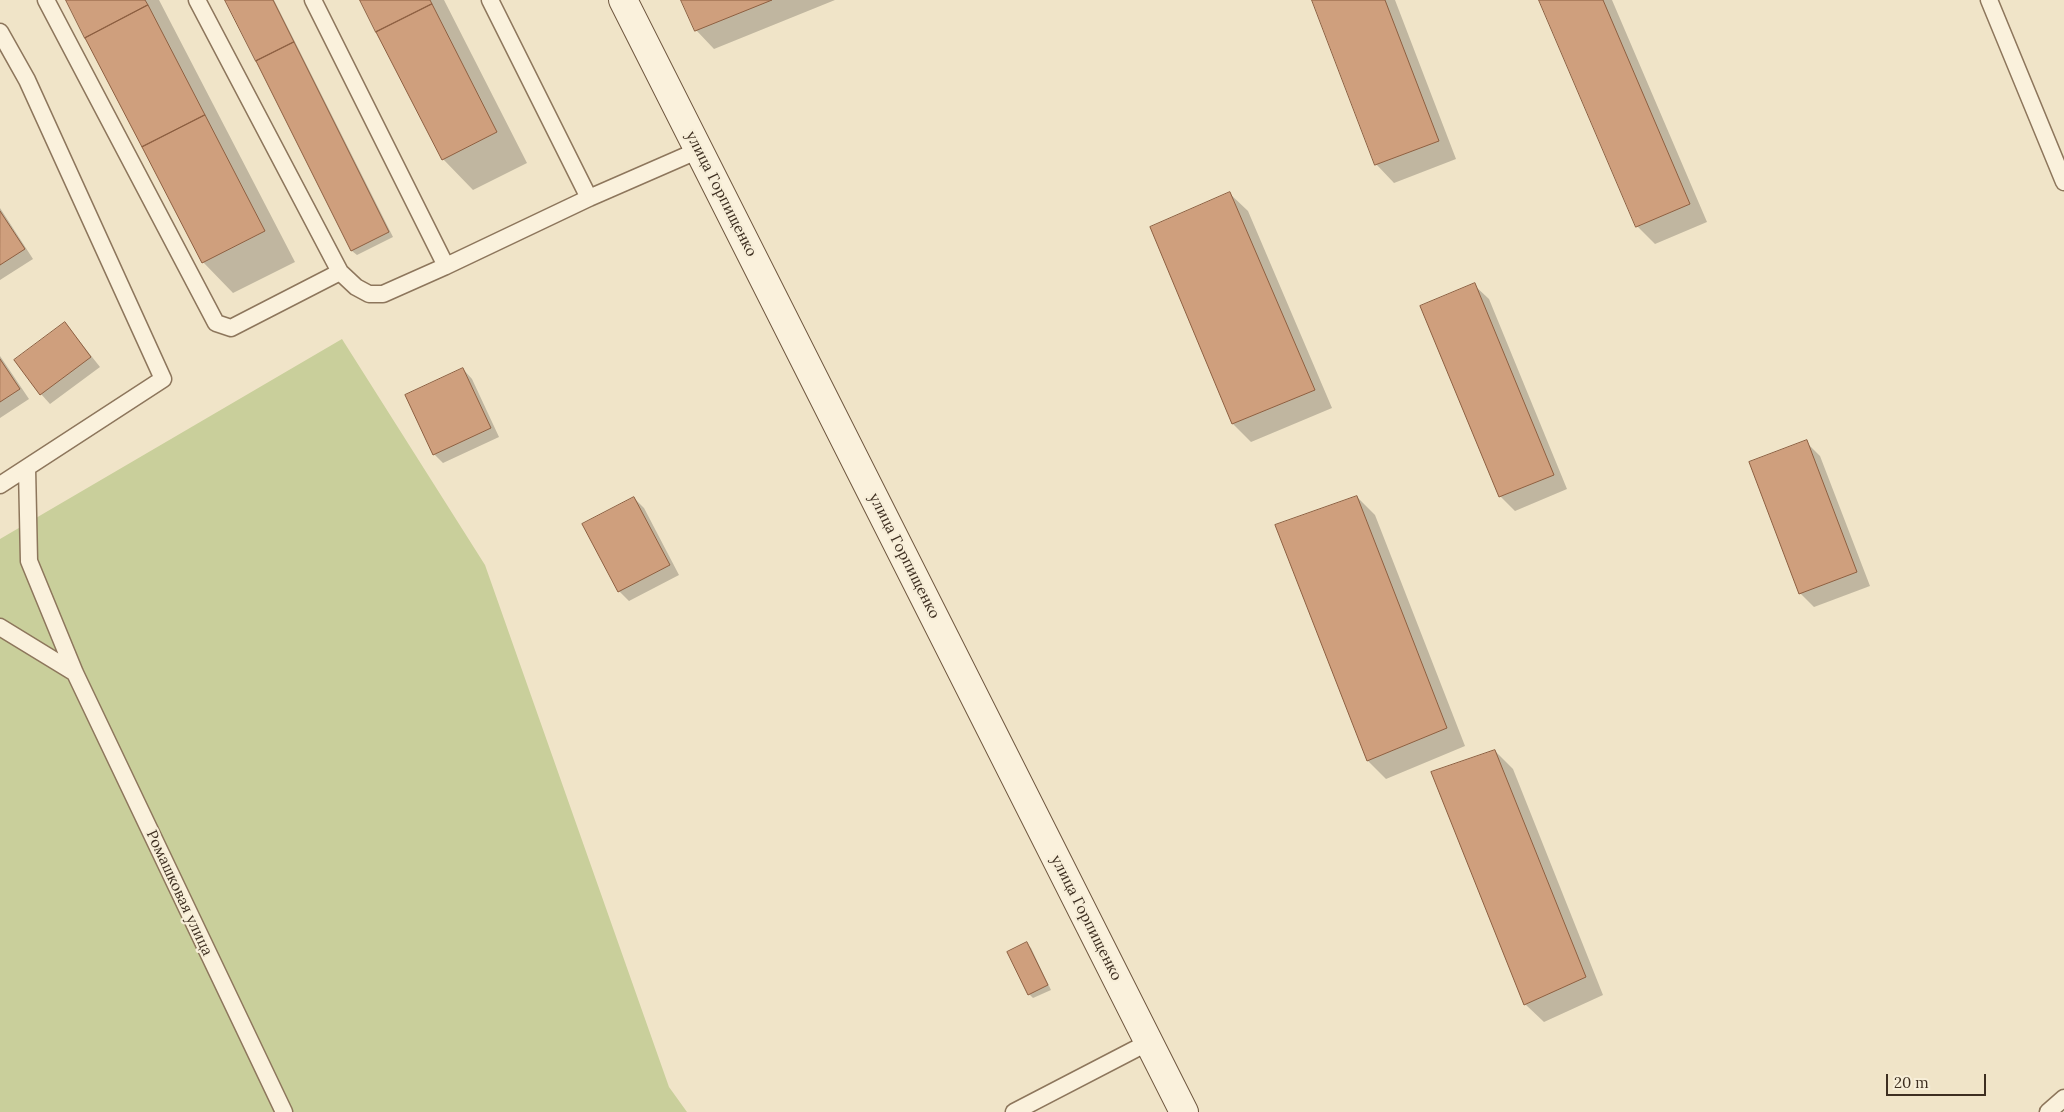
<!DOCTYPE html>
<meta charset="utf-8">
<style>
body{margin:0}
#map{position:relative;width:2064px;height:1112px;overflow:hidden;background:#f0e4c8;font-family:Lora,serif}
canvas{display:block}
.scale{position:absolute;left:1886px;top:1074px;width:100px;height:22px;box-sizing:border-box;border:2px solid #3d2e20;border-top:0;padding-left:6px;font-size:15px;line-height:18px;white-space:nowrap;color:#3d2e20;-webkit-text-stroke:4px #f7eed8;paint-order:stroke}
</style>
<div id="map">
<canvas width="2064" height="1112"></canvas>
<div class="scale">20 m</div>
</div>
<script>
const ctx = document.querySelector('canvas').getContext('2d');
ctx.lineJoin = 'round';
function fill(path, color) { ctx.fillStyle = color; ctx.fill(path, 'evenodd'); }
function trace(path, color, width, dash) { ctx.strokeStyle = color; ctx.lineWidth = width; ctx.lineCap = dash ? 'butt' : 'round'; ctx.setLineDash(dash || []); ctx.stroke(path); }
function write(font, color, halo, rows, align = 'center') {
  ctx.font = font + ' Lora,serif'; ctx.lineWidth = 4.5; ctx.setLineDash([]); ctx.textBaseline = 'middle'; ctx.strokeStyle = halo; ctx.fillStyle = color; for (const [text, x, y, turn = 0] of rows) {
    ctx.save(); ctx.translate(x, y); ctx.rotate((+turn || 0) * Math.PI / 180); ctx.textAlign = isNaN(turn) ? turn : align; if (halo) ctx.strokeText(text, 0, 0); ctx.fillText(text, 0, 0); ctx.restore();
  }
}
fill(new Path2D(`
 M 342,339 L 485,565 L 669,1087 L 687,1112 L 0,1112 L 0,539 Z`), '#c9cf9b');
fill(new Path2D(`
 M 67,0 L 159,0 L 295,262 L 233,293 L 203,262 Z
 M 226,0 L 274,0 L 393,237 L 357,255 L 352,251 Z
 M 361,0 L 444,0 L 527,163 L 473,190 L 443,159 Z
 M 683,0 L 835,0 L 714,49 L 696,30 Z
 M 1313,0 L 1395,0 L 1456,159 L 1394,183 L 1376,164 Z
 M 1540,0 L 1612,0 L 1707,222 L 1655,244 L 1637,226 Z
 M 1229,193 L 1248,211 L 1332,408 L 1251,442 L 1233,424 Z
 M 0,208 L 33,259 L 0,280 Z
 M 1474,285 L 1489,299 L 1567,489 L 1515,511 L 1500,496 L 1422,306 Z
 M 65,323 L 100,367 L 50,404 L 41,394 Z
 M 0,356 L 29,399 L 0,418 Z
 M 463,369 L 472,379 L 499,437 L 443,463 L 434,454 Z
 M 1806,442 L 1820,456 L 1870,586 L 1814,607 L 1800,593 Z
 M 1357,497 L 1375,515 L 1465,746 L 1386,779 L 1368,761 Z
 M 634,498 L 644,508 L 679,575 L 629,601 L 619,591 Z
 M 1495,751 L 1513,769 L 1603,995 L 1544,1022 L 1525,1004 Z
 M 1027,944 L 1031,948 L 1051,990 L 1033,998 L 1029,994 Z`), '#0003');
const building = new Path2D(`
 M 66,0 L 145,0 L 148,5 L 85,38 Z
 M 225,0 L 273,0 L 294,42 L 256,61 Z
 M 360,0 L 430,0 L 432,4 L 376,32 Z
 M 681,0 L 772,0 L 695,31 Z
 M 1312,0 L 1385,0 L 1439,141 L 1375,165 Z
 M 1539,0 L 1603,0 L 1690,204 L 1636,227 Z
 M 432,4 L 497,132 L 442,160 L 376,32 Z
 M 148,5 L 205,115 L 142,147 L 85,38 Z
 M 294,42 L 389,232 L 351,251 L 256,61 Z
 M 205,115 L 265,231 L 202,263 L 142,147 Z
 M 1230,192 L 1315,390 L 1232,424 L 1150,227 Z
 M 0,211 L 25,249 L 0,265 Z
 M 1475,283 L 1554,475 L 1499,497 L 1420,306 Z
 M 65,322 L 91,357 L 40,395 L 14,360 Z
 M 0,359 L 20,389 L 0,402 Z
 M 463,368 L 491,428 L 433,455 L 405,395 Z
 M 1807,440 L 1857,572 L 1799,594 L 1749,462 Z
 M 1357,496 L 1447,728 L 1367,761 L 1275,525 Z
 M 634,497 L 670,565 L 618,592 L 582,524 Z
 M 1495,750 L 1586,977 L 1524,1005 L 1431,772 Z
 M 1027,942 L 1048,985 L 1028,995 L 1007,952 Z`);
fill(building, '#cf9f7d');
trace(building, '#8d5f41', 1);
const lane = new Path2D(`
 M 46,0 L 216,323 L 231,328 L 340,272 L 356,287 L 369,294 L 383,294 L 446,266 L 589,198 L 699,150
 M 197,0 L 340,272
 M 313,0 L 446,266
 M 490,0 L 589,198
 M 1989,0 L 2064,182
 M 0,32 L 27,80 L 163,379 L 0,485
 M 27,468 L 29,561 L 75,673 L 284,1112
 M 0,627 L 75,673
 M 1014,1112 L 1149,1042
 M 2048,1112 L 2064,1098`);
const secondary = new Path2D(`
 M 623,0 L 1184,1112`);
trace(lane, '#8d765c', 19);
trace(secondary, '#6f573f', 30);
trace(lane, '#faf1dc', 16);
trace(secondary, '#faf1dc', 28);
write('15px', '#3d2e20', '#f7eed8', [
 ["улица Горпищенко",721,194,63],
 ["улица Горпищенко",904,556,63],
 ["Ромашковая улица",179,893,65],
 ["улица Горпищенко",1086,918,63]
]);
</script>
